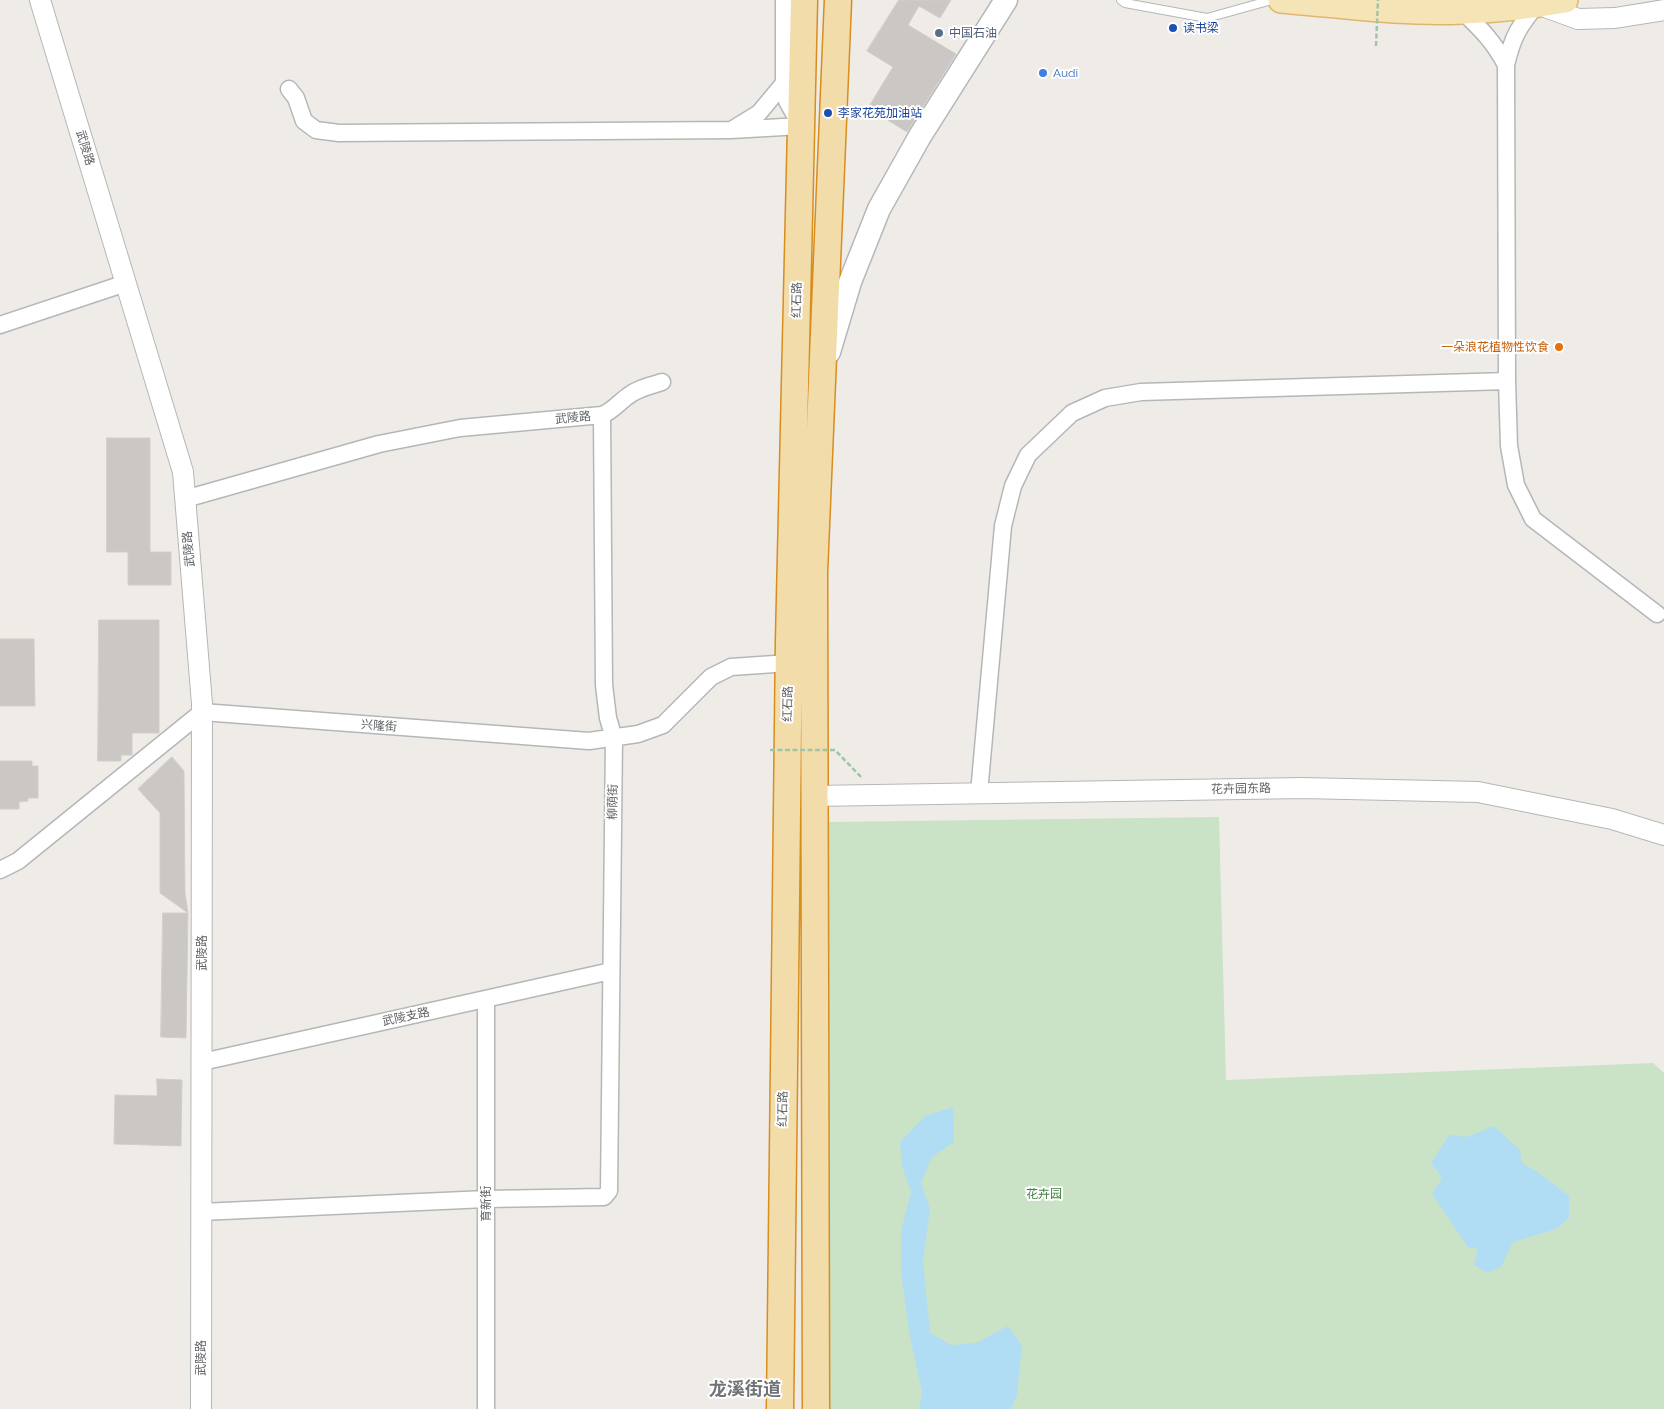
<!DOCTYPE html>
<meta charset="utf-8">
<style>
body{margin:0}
canvas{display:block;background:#efece7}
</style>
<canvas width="1664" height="1409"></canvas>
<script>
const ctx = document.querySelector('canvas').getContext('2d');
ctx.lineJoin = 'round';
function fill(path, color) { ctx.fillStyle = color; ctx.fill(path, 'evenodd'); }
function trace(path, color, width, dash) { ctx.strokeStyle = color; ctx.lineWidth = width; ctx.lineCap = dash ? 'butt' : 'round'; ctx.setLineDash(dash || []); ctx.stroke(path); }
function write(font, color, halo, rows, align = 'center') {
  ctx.font = font + ' Raleway,"Noto Sans SC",sans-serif'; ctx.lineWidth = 4; ctx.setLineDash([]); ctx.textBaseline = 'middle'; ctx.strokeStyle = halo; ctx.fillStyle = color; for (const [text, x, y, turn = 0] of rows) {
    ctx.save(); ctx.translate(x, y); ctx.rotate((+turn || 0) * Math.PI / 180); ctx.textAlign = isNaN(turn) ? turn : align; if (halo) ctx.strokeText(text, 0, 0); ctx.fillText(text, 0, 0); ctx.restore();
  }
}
fill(new Path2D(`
 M 1219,817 L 1226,1080 L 1653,1063 L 1664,1073 L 1664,1409 L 830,1409 L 827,822 Z`), '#cae3c7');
fill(new Path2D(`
 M 953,1107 L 954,1142 L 932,1157 L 921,1183 L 930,1209 L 923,1261 L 930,1333 L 951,1345 L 976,1343 L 1008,1326 L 1022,1345 L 1017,1395 L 1011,1409 L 919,1409 L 922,1392 L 910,1337 L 901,1272 L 901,1231 L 911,1192 L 902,1166 L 900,1142 L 925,1116 Z
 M 1494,1126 L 1520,1150 L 1522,1163 L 1536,1171 L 1569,1196 L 1569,1218 L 1556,1229 L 1513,1242 L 1501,1267 L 1487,1273 L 1474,1265 L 1478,1249 L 1468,1247 L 1432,1194 L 1442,1178 L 1431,1163 L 1449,1135 L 1467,1137 Z`), '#b1ddf4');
const building = new Path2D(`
 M 899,0 L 951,0 L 940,18 L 919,6 L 908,25 L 956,54 L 907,132 L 868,108 L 893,67 L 867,51 Z
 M 107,438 L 150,438 L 150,552 L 171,552 L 171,585 L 128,585 L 128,552 L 107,552 Z
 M 99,620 L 159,620 L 159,733 L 132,733 L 132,755 L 121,755 L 121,761 L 98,761 Z
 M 0,639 L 34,639 L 35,706 L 0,706 Z
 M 172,757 L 184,771 L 185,893 L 188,913 L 160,893 L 160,813 L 138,789 Z
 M 0,761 L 32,761 L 32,766 L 38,766 L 38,798 L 28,798 L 28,801 L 19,802 L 19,809 L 0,809 Z
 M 163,913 L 188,913 L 186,1038 L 161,1037 Z
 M 157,1079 L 182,1080 L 181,1146 L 114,1144 L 115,1095 L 157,1096 Z`);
fill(building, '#cac7c4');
trace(building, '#d3cec6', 1);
const service = new Path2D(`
 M 1121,0 L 1125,3 L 1207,18 L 1272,0`);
const minor = new Path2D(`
 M 1537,4 C 1519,27 1513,35 1506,65 L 1507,381 L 1509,446 L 1516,485 L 1533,519 L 1657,614
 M 1462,11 C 1481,29 1494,42 1506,65
 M 289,89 L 296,98 L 304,121 L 316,130 L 339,133 L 731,130 L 801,126 L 787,101 L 784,83
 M 733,129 L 759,113 L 784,83 L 784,0
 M 0,325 L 126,283
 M 185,499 L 379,444 L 460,428 L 602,415 C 613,411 618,403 628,396 C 638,388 650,386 662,382
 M 979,793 L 1003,526 L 1013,486 L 1028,455 L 1072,413 L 1105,398 L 1141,392 L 1507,381
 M 0,870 L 18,861 L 202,712 L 589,741 L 638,734 L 663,725 L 711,677 L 731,667 L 789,663
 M 486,999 L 486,1409
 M 202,1062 L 611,971
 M 201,1212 L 486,1199 L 604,1197 L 609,1191 L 614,738 L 608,718 L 604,685 L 602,415`);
const tertiary = new Path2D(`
 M 40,0 L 183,472 L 202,704 L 201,1409
 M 1537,4 L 1578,19 L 1615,18 L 1664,10
 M 814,796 L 1303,788 L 1478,792 L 1612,819 L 1664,835`);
const secondary = new Path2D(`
 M 829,352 L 850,282 L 879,209 L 920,136 L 1006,0`);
const primary = new Path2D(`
 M 1281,0 C 1341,5 1402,14 1463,11 C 1497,10 1531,6 1565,0`);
const trunk = new Path2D(`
 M 780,1409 L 789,641 L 804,0
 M 816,1409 L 814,572 L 838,0`);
trace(service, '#b4b7ba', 10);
trace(minor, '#b4b7ba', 19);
trace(tertiary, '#b4b7ba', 22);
trace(secondary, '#b3b6ba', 25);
trace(primary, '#e0b66f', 28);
trace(trunk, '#d88d1d', 29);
trace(service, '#fff', 8);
trace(minor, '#fff', 16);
trace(tertiary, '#fff', 20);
trace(secondary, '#fff', 22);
trace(primary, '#f5e5b6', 25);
trace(trunk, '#f2dcaa', 26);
trace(new Path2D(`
 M 1376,46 L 1378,0
 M 770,750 L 835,750 L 862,778`), '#a1c3a8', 2.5, [5, 2.5]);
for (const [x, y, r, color] of [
 [1173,28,5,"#1a4fb4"],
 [939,33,5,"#5c6f8a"],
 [1043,73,5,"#3f7fe0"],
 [828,113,5,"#1a4fb4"],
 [1559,347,5,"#e8710a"]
]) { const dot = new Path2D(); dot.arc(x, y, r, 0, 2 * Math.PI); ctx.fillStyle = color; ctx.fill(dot); trace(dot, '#fff', 2); }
write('12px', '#164399', '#fff', [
 ["读书梁",1183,28],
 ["李家花苑加油站",838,113]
], 'left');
write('12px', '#4e5e75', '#fff', [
 ["中国石油",949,33]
], 'left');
write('12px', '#366cbe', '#fff', [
 ["Audi",1053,73]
], 'left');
write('12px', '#5f6265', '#fff', [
 ["武陵路",85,148,73],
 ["红石路",797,300,-89],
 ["武陵路",573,418,-5],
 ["武陵路",189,549,-95],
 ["红石路",788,704,-89],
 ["兴隆街",379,726,4],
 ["花卉园东路",1241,789,-1],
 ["柳荫街",613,802,-89],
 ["武陵路",202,953,-90],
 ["武陵支路",406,1017,-12],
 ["红石路",783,1109,-89],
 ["育新街",486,1204,-90],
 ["武陵路",201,1358,-90]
]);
write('12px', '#c56008', '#fff', [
 ["一朵浪花植物性饮食",1549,347]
], 'right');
write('12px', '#448241', '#fff', [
 ["花卉园",1044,1194]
]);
write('bold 18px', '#707477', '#fff', [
 ["龙溪街道",745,1390]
]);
</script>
